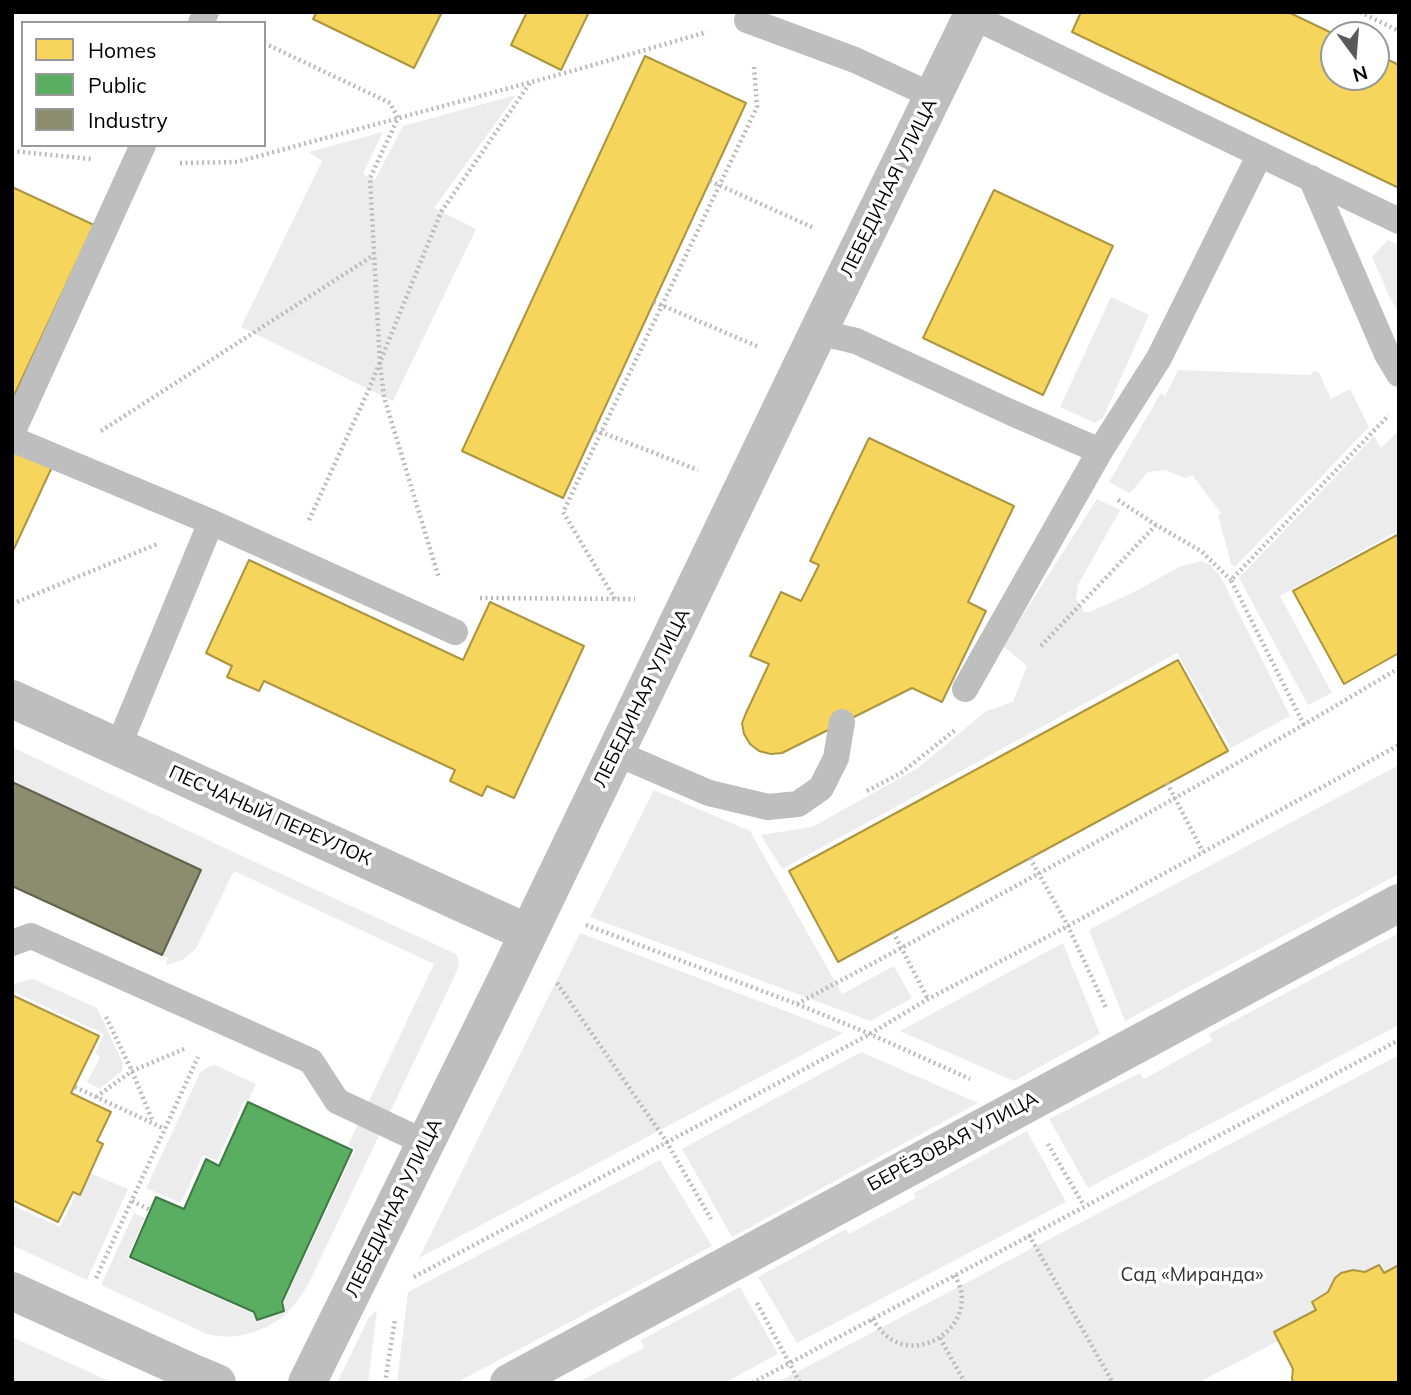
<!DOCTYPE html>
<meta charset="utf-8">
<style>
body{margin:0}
#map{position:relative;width:1411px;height:1395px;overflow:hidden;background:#fff;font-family:Mulish,sans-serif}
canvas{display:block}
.frame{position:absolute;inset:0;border:14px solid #000;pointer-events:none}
.legend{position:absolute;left:21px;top:21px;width:245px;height:126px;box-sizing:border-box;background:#fff;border:2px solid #999;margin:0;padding:9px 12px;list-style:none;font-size:21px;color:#000}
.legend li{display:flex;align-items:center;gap:14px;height:35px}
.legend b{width:35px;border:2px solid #999}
.north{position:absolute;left:1320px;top:21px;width:70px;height:70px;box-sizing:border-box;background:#fff;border:2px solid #999;border-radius:50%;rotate:164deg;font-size:19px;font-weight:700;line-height:28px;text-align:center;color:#000}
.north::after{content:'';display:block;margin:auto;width:24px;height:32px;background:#595959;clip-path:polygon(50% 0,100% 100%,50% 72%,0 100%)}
</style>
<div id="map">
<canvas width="1411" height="1395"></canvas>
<div class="frame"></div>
<ul class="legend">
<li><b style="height:19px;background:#f6d55c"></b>Homes</li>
<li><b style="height:19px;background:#5aae61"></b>Public</li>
<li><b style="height:19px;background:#8c8c6e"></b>Industry</li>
</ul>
<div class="north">N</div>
</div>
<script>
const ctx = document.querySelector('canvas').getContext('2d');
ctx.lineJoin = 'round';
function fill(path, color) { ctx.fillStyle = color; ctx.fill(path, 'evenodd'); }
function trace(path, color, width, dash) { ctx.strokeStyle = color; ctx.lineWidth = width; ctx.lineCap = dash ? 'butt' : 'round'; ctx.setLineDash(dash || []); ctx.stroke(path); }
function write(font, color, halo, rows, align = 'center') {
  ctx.font = font + ' Mulish,sans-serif'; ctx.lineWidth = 7; ctx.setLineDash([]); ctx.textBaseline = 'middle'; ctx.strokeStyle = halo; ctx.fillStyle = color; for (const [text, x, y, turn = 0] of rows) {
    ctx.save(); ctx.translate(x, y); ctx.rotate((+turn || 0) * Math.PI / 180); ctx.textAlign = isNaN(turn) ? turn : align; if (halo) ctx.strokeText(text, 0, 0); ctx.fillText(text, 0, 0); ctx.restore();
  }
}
fill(new Path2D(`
 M 516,95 L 434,208 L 476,229 L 393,401 L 241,327 L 322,161 L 309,152 L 383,132 L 363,174 L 375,180 L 403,126 Z
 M 1388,240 L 1399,245 L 1399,313 L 1389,296 L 1372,257 Z
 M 1111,297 L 1149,315 L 1103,418 L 1095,423 L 1060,407 Z
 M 1178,370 L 1310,375 L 1314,371 L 1319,373 L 1331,399 L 1350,389 L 1369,427 L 1235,567 L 1231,564 L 1218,515 L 1221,513 L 1192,475 L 1186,478 L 1164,470 L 1148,472 L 1130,493 L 1109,482 L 1161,393 L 1165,396 Z
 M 1399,430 L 1399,530 L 1280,596 L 1332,693 L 1308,705 L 1239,578 L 1374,436 L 1381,448 Z
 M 1097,499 L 1120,510 L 1078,585 L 1076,599 L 1084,612 L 1090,612 L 1134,592 L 1179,567 L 1201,561 L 1210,565 L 1221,577 L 1290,716 L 1231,748 L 1177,653 L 782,869 L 761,835 L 812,827 L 918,768 L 986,711 L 1013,702 L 1027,666 L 1003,646 Z
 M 12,747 L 231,851 L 456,954 C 460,961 459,966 456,973 L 308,1285 C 301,1295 294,1307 285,1315 C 264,1333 233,1341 207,1334 L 101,1285 L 134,1213 L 145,1218 L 127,1258 L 254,1314 L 283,1303 L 355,1150 L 348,1145 L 434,964 L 234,871 L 195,950 L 182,960 L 166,965 L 168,958 L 162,955 L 201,870 L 12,782 Z
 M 1399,765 L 1399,874 L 1125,1021 L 1089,930 Z
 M 654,790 L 750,831 L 842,994 L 894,966 L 912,998 L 870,1021 L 590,917 Z
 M 580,933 L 843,1033 L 419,1258 Z
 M 1399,933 L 1399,1025 L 1088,1188 L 1049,1119 L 1140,1073 L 1144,1079 L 1212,1041 L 1209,1034 Z
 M 1063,943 L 1100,1034 L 1014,1081 L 900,1031 Z
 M 33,979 L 97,1008 L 123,1063 L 122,1071 L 99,1089 L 87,1082 L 100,1057 L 95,1053 L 104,1034 L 12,991 L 12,984 Z
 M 861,1052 L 978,1103 L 732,1237 L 682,1149 Z
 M 1399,1055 L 1399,1265 L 1384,1273 L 1341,1273 L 1335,1278 L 1328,1292 L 1312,1302 L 1316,1310 L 1274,1332 L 1278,1341 L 1198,1383 L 776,1383 Z
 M 215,1065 L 256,1084 L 248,1102 L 244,1101 L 217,1160 L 203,1155 L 181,1203 L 146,1188 L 200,1073 L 209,1066 Z
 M 1027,1131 L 1066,1202 L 797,1343 L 758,1277 L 846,1229 L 849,1234 L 916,1198 L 914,1193 Z
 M 660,1160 L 712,1246 L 456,1383 L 397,1383 L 408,1292 Z
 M 87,1172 L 128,1189 L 87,1280 L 12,1245 L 12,1205 L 60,1227 Z
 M 740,1287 L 778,1354 L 724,1383 L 576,1383 L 644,1348 L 641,1340 Z
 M 377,1310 L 368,1383 L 337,1383 L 369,1317 Z
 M 12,1337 L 113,1383 L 12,1383 Z`), '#ececec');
const homes = new Path2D(`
 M 317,12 L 442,12 L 414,68 L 313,19 Z
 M 527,12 L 589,12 L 561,70 L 511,45 Z
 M 1081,12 L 1288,12 L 1336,35 L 1334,35 L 1334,77 L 1376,77 L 1376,54 L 1399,65 L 1399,188 L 1072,32 Z
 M 645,56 L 746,103 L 563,498 L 462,451 Z
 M 12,187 L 94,225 L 12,400 Z
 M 994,190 L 1113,246 L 1043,395 L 923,338 Z
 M 869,438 L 1014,506 L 968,602 L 986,611 L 942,702 L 912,688 L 782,753 L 771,754 L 759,751 L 750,744 L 744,734 L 742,723 L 746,713 L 769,664 L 750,656 L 781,592 L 801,601 L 819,565 L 810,561 Z
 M 12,449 L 52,467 L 12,553 Z
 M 1399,534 L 1399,653 L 1344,684 L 1293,591 Z
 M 249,560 L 463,660 L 490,602 L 584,646 L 514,798 L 487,786 L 482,796 L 450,781 L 455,770 L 264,681 L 259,691 L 227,677 L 232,666 L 206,653 Z
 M 1178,660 L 1228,751 L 838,962 L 789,871 Z
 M 12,995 L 99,1036 L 71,1093 L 111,1112 L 97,1141 L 103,1144 L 80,1195 L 73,1192 L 58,1222 L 12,1200 Z
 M 1379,1265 L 1384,1273 L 1399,1265 L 1399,1383 L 1293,1383 L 1292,1378 L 1293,1369 L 1274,1332 L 1316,1310 L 1312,1302 L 1328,1292 L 1335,1278 L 1341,1273 L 1353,1270 L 1365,1272 Z`);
fill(homes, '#f6d55c');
trace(homes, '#ac9540', 2);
const public = new Path2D(`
 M 248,1102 L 352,1150 L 282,1302 L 284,1311 L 257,1320 L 254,1312 L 130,1257 L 156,1197 L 184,1209 L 206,1159 L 219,1166 Z`);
fill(public, '#5aae61');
trace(public, '#3f7a44', 2);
const industry = new Path2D(`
 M 12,782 L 201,870 L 162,955 L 12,886 Z`);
fill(industry, '#8c8c6e');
trace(industry, '#62624d', 2);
trace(new Path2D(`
 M 1360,12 L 1399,31
 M 264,43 L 390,103 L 398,118 L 370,178 L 380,364 L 384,397 L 439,578
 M 12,151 L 91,159
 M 180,163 L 237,162 L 572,71 L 707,32
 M 710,181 L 814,228
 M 654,302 L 759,347
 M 595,430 L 698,470
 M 101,431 L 374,255
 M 1118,500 L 1156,525 L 1201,551 L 1231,580
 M 309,520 L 369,389 L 441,212 L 530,83
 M 480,598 L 635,599
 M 615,599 L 563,512 L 757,107 L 754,67
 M 12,604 L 157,544
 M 1041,646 L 1156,525
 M 1304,725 L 1231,580 L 1389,415
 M 1167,783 L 1203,852
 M 867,791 L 901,773 L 955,730
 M 1030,858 L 1068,926 L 1106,1008
 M 586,925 L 797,1004 L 870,1034 L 970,1079
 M 893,932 L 928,999
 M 557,983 L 666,1141 L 711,1219
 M 797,1004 C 1000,895 1202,787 1399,668
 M 106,1017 L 132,1071 L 153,1122
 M 75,1087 L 165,1129
 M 96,1097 L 132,1071 L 184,1049
 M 1048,1144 L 1084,1206
 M 132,1201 L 150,1210
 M 1029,1235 L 1113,1383
 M 414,1277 L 870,1034 L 928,999 L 1068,926 L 1399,745
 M 96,1278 L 198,1057
 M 757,1303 L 800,1383
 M 872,1319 C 879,1328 885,1337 896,1342 C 928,1356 968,1326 961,1291 C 960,1286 957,1280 955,1275
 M 940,1338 L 965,1383
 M 385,1383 L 395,1319
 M 752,1383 L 1399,1040`), '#b9b9b9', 4.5, [2, 3.5]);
trace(new Path2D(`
 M 750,12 L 747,20 L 855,60 L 933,96
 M 972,16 L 1399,221
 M 201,23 L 206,12
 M 1311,178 L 1387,354 L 1399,374
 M 818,332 L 856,341 L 1012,413 L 1100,451 L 1159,358 L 1260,154
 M 12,433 L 143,145
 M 12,439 L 211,522 L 455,632
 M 965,689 L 1100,451
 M 118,747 L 211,522
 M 616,753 L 709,793 L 768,807 L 798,804 L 821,788 L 836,758 L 842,722
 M 12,943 L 31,936 L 311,1061 L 337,1101 L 426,1143`), '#bebebe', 26);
trace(new Path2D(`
 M 12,699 L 528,933
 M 12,1291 L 193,1373 L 217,1383
 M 307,1383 L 508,976 L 818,332 L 974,12
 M 509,1383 L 1399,903`), '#bebebe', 38);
write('19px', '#000', '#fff', [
 ["ЛЕБЕДИНАЯ УЛИЦА",889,188,-64],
 ["ЛЕБЕДИНАЯ УЛИЦА",642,698,-64],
 ["ПЕСЧАНЫЙ ПЕРЕУЛОК",270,816,24],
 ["БЕРЁЗОВАЯ УЛИЦА",953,1142,-28],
 ["ЛЕБЕДИНАЯ УЛИЦА",394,1208,-64]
]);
write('19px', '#333', '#fff', [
 ["Сад «Миранда»",1192,1275]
]);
</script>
